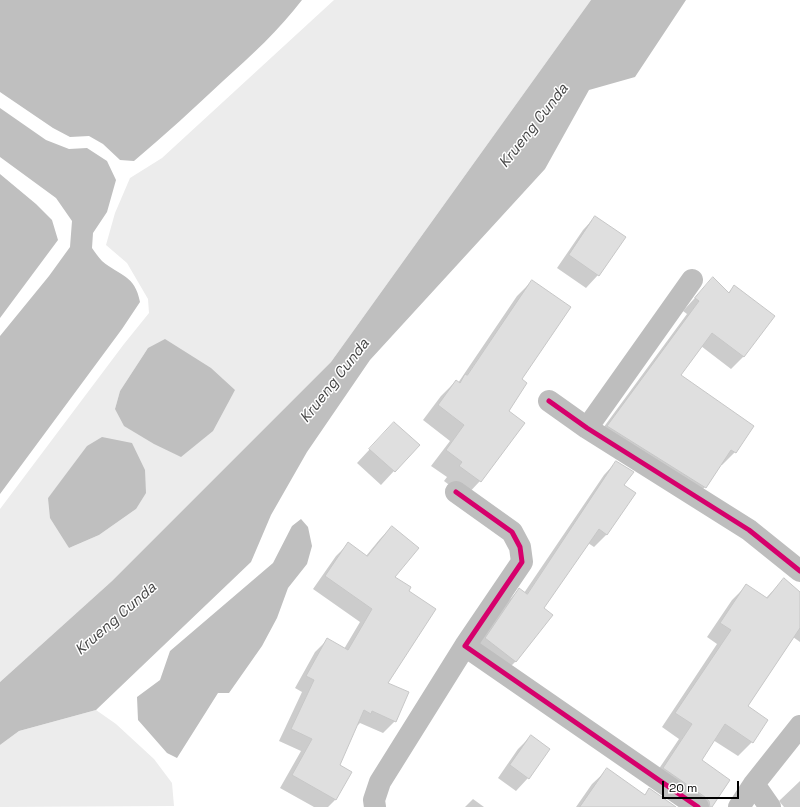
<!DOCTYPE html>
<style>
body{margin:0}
#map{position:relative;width:800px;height:807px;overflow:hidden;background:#fff;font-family:"Space Grotesk",sans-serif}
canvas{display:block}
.scale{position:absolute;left:662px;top:781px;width:77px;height:18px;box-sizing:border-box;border:2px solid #000;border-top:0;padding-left:5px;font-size:12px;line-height:14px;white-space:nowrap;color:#000;-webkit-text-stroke:3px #fff;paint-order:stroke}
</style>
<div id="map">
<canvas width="800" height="807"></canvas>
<div class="scale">20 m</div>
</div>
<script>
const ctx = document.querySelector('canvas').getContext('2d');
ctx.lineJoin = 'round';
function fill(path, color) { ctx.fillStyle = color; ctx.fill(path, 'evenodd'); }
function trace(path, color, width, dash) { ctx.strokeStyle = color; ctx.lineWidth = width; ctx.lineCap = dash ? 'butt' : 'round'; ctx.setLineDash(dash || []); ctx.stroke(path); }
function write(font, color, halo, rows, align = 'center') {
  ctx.font = font + ' "Space Grotesk",sans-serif'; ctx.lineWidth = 3; ctx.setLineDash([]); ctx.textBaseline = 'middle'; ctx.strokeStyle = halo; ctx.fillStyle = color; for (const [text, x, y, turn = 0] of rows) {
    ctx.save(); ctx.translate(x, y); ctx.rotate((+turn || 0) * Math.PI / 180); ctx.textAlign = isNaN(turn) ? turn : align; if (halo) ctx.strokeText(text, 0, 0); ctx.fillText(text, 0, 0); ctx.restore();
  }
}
fill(new Path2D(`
 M 334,0 L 591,0 L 331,362 L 112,581 L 0,682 L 0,509 L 124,344 L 149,313 L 148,299 L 127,263 L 106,245 L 115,213 L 130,178 L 162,158 ZM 148,348 L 115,409 L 120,391 ZM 68,473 L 136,509 L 99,535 L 69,548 L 48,498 Z
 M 96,710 L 116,724 L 154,759 L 172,783 L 174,806 L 0,807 L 0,745 L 19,731 Z`), '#ececec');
fill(new Path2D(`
 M 0,0 L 302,0 C 279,30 251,56 223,81 C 194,108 165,135 134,161 L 120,160 L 103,144 L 89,136 L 70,137 L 53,128 L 0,92 Z
 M 591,0 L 686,0 L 635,77 L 589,90 L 545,169 L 370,360 L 307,452 L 271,515 L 251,562 L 96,710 L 19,731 L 0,745 L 0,682 L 112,581 L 331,362 Z
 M 0,108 L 46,140 L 69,149 L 87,148 L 107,161 L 116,180 L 107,212 L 93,233 L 92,248 C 95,252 98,257 102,261 C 120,276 135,275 140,302 L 122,329 L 0,494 L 0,336 L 49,276 L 70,247 L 72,221 L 56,198 L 0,157 Z
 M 0,174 L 36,204 L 52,220 L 58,240 L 0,318 Z
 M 165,339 L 211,368 L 235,390 L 213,431 L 181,457 L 154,444 L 124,426 L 115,409 L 120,391 L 148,348 Z
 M 102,437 L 132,443 L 145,470 L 146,493 L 136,509 L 99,535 L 69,548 L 50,518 L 48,498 L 87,446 Z
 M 301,519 L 308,527 L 312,546 L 307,564 L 288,588 L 277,618 L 262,646 L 229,693 L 218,693 L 177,758 L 167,753 L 138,720 L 137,697 L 160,680 L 170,651 L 273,563 L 292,526 Z`), '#bfbfbf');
fill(new Path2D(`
 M 595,217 L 598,275 L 586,288 L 557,268 L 583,230 Z
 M 713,278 L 728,293 L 735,287 L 744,356 L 731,369 L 701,346 L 680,375 L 735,452 L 722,465 L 721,464 L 705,487 L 692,500 L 595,439 L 687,314 L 683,311 Z
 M 532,281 L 521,380 L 480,481 L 465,497 L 444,481 L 447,477 L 431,466 L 450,441 L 423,420 L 441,396 L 456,381 L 458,383 L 517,296 Z
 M 394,423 L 418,445 L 381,485 L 357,463 Z
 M 616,462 L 623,486 L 607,534 L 594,547 L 588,543 L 543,608 L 516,661 L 503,674 L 473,652 L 507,602 L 519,590 L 524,593 L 604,475 Z
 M 392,527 L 394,578 L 387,683 L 395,721 L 383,733 L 360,723 L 358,725 L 357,725 L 339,765 L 351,772 L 335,800 L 328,807 L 314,807 L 280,788 L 301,751 L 279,741 L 302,692 L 295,688 L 315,652 L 327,640 L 344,649 L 360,622 L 313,589 L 336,556 L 348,544 L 366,556 L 380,539 Z
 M 784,579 L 800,593 L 800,642 L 793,637 L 747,707 L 752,742 L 738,756 L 713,740 L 700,760 L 711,807 L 686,807 L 650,782 L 679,739 L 662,727 L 717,644 L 707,637 L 732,600 L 746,586 L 765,599 Z
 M 531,736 L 528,778 L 516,791 L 498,778 L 518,749 Z
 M 607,770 L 644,796 L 649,790 L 674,807 L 576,807 L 592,784 Z
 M 800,781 L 800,807 L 784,807 L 779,801 Z
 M 473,799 L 484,807 L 465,807 Z`), '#0003');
const building = new Path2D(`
 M 595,216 L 626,237 L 599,276 L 569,255 Z
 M 713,277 L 729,293 L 734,285 L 775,316 L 744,357 L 712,333 L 681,375 L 754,426 L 736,453 L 731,450 L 706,488 L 607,426 L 699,301 L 695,298 Z
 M 532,280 L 571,307 L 522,379 L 527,383 L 509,411 L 525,423 L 481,482 L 459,466 L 462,462 L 446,450 L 464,425 L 438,405 L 456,380 L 460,383 L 465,374 L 467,375 Z
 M 394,422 L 420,445 L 395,472 L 369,449 Z
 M 616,461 L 634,472 L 624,485 L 636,493 L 607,535 L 599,529 L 544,608 L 553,615 L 516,662 L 485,638 L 519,588 L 527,594 Z
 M 392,526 L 419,548 L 395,577 L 411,587 L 409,591 L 436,609 L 388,683 L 409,692 L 396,722 L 372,711 L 371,714 L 364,710 L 340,765 L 352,772 L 336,800 L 292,775 L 312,739 L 291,729 L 314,680 L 306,676 L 327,638 L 348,650 L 372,609 L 325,576 L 348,542 L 367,556 Z
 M 784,578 L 800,592 L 800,628 L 748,706 L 768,720 L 753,743 L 725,724 L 702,760 L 730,780 L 712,807 L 710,807 L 709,801 L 705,797 L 663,768 L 692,724 L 675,713 L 731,630 L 720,623 L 746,584 L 767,598 Z
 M 531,735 L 550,749 L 529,779 L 510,765 Z
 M 607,768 L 645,795 L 649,788 L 676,807 L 580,807 Z`);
fill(building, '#dfdfdf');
trace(building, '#c7c7c7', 1);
trace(new Path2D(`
 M 549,401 L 587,428 L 749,530 L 800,571
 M 587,428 L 692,280
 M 456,492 L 512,532 L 520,547 L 522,562 L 465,646 L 698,807
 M 754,784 L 770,807
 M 375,807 L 374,800 L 380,782 L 465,646
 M 739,807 L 754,784 L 800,726`), '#bebebe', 22);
trace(new Path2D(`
 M 549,401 L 587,428 L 749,530 L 800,571
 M 456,492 L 512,532 L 520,547 L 522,562 L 465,646 L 698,807`), '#d6006c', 5);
write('italic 15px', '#444', '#fff', [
 ["Krueng Cunda",534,126,-52],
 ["Krueng Cunda",335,381,-52],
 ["Krueng Cunda",116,619,-41]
]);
</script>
